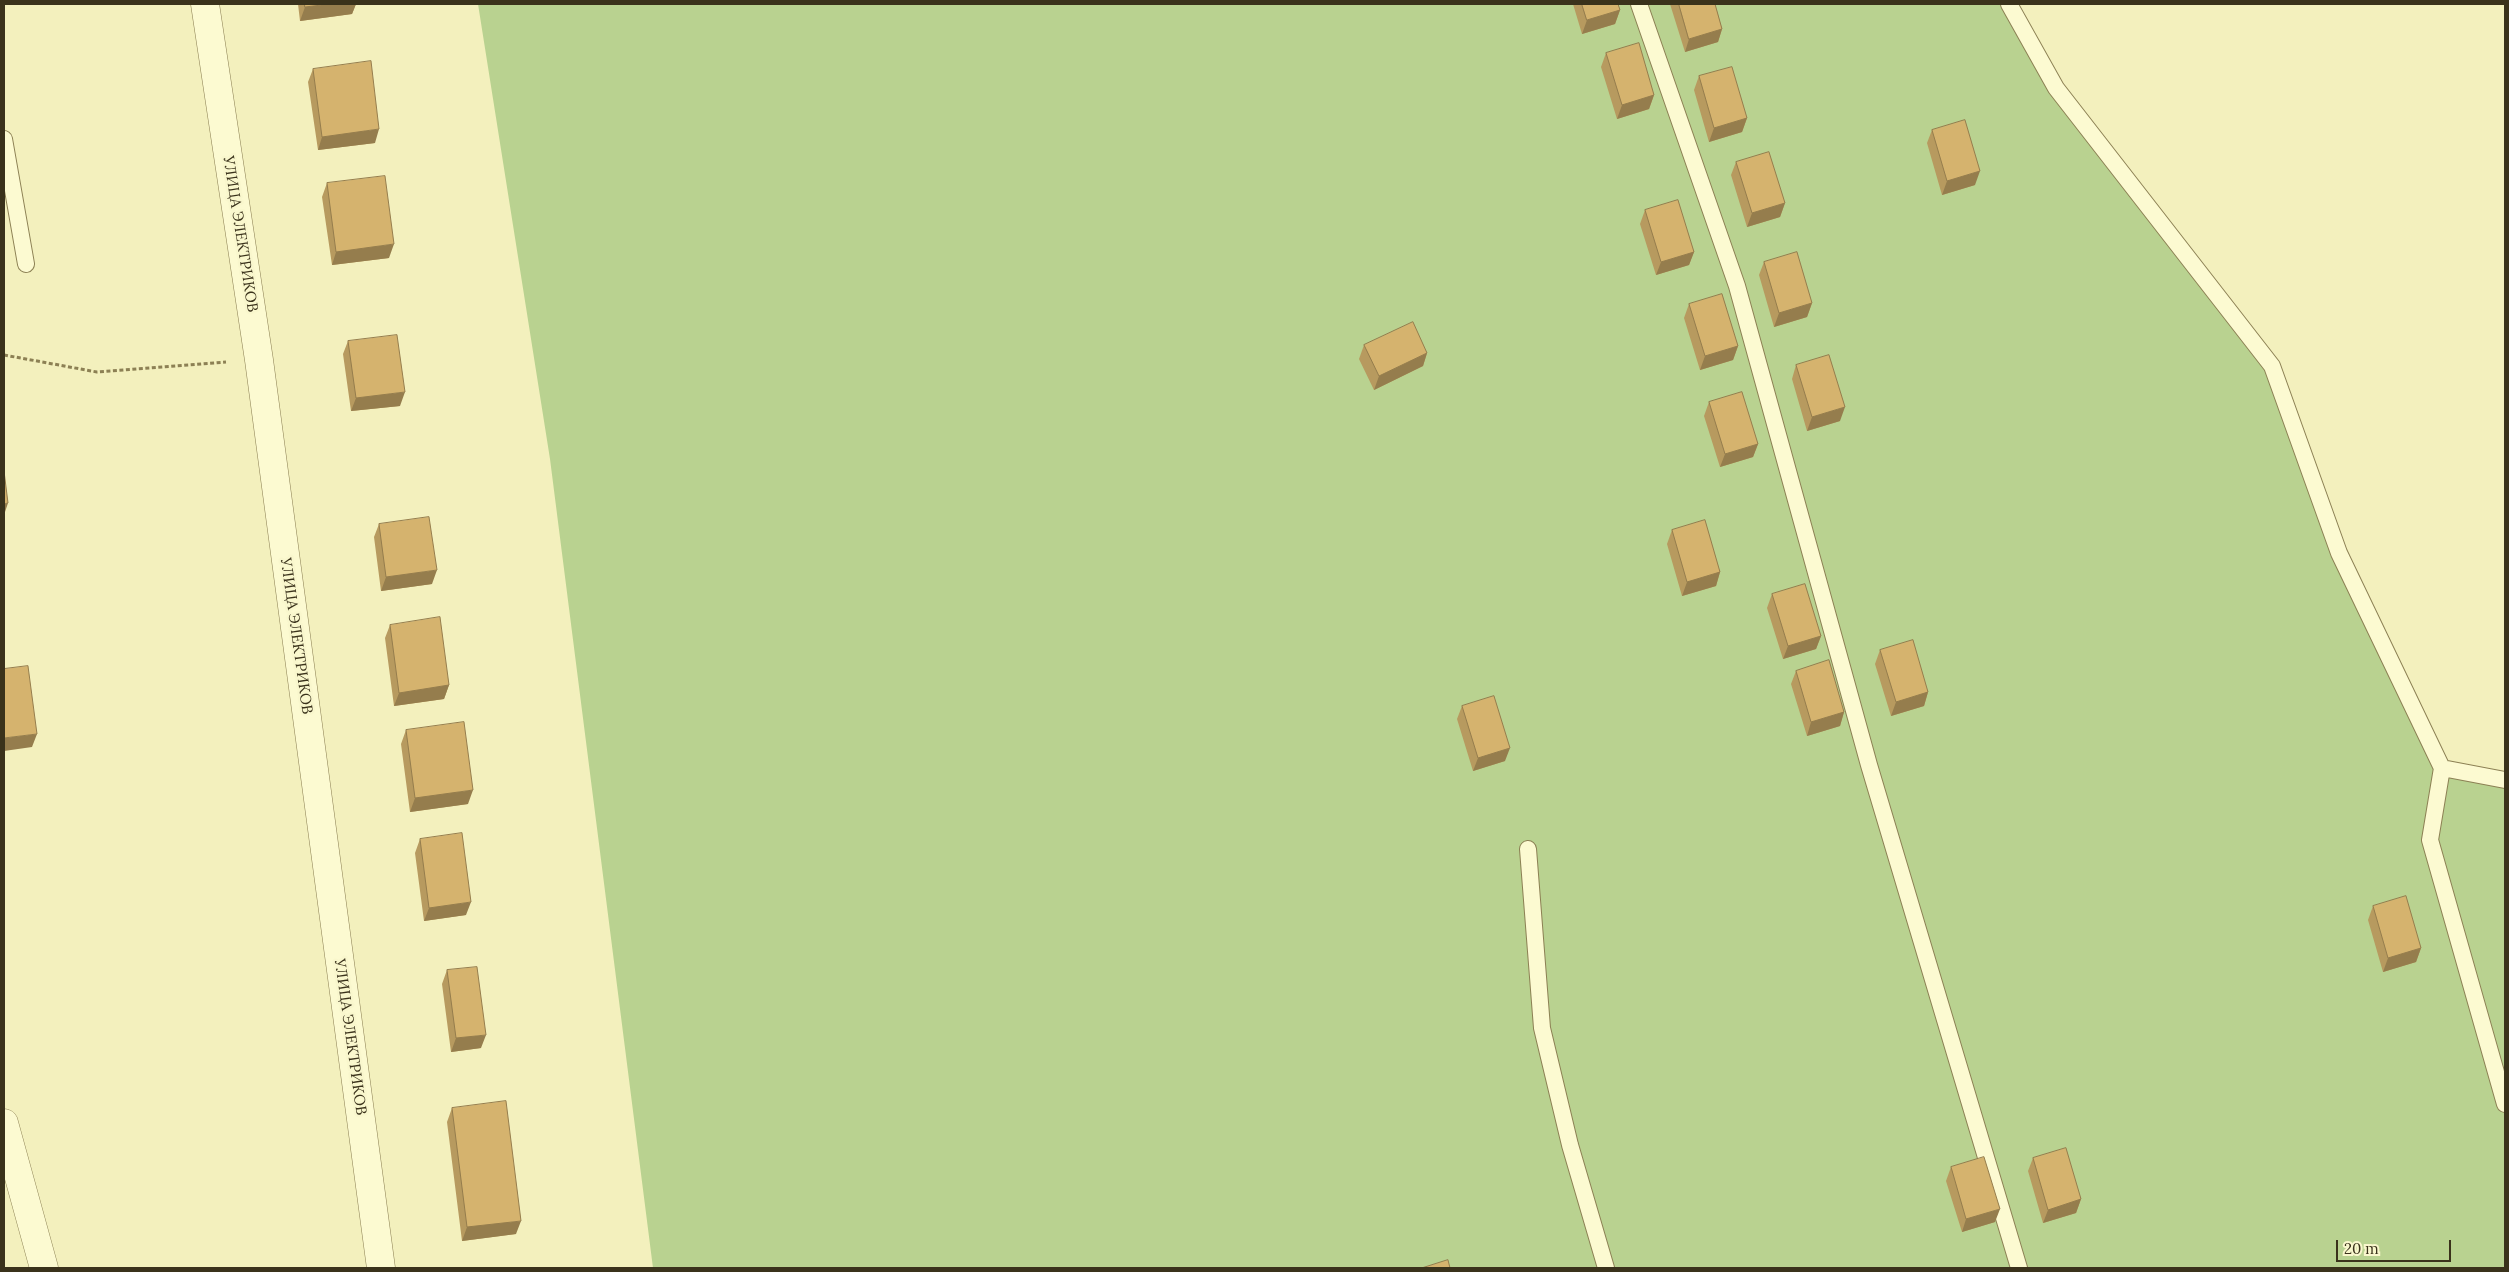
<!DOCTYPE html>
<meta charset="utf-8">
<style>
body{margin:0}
#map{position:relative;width:2509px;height:1272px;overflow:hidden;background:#f3f0bd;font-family:Lora,serif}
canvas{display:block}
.frame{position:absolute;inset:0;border:5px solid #3a321b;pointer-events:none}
.scale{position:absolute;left:2336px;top:1240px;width:115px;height:22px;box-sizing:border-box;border:2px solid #3a321b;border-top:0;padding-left:6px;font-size:15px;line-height:18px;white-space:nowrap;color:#3a321b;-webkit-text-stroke:4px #f9f7cd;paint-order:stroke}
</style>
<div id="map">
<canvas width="2509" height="1272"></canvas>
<div class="frame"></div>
<div class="scale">20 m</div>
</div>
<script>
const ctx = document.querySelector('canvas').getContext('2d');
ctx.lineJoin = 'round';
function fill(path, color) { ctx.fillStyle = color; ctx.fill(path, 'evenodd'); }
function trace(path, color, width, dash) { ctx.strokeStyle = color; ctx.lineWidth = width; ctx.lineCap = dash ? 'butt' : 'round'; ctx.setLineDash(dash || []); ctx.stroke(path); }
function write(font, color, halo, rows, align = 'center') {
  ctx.font = font + ' Lora,serif'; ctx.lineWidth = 5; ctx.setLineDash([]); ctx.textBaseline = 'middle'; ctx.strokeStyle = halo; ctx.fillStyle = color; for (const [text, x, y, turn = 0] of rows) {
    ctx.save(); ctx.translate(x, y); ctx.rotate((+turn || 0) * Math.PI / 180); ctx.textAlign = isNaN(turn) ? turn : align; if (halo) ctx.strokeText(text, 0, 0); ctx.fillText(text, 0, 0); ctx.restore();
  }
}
fill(new Path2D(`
 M 478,4 L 2009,4 L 2056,88 L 2272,366 L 2339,553 L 2442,767 L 2505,780 L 2505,1268 L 653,1268 L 550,459 Z`), '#b9d290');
const service = new Path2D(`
 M 1639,4 L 1737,286 L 1869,765 L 2019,1268
 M 2009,4 L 2056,88 L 2272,366 L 2339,553 L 2442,768 L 2505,780
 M 4,139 L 26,264
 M 2442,768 L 2430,840 L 2505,1104
 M 1528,849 L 1542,1028 L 1570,1145 L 1606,1268`);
const minor = new Path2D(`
 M 205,4 L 259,360 L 381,1268
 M 4,1123 L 44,1268`);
trace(service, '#8c8054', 18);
trace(minor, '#8c8054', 29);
trace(new Path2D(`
 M 4,355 L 97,372 L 226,362`), '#8c8054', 3, [4, 2.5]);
trace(service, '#fcfad1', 16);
trace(minor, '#fcfad1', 28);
fill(new Path2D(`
 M 298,4 L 356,4 L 352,14 L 300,21 Z
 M 1573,4 L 1618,4 L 1620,10 L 1615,24 L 1582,34 Z
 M 1670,4 L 1715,4 L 1722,29 L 1718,42 L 1685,52 Z
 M 1606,53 L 1654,95 L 1649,109 L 1617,119 L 1601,67 Z
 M 313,69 L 375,143 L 318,150 L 308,82 Z
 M 1699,76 L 1747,118 L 1742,132 L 1709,142 L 1694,90 Z
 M 1932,130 L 1975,185 L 1942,195 L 1927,143 Z
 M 1736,162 L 1785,203 L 1780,217 L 1747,227 L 1731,175 Z
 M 327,183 L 389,258 L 332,265 L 322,197 Z
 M 1645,210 L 1694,252 L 1689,265 L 1656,275 L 1640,224 Z
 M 1764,262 L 1812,303 L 1807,317 L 1774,327 L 1759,275 Z
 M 1689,304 L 1738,346 L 1733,360 L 1700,370 L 1684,318 Z
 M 348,341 L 400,406 L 351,411 L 343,354 Z
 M 1364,345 L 1427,353 L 1423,366 L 1374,390 L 1359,359 Z
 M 1796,365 L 1840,421 L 1807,431 L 1792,379 Z
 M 1709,402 L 1758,444 L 1753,457 L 1720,467 L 1704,416 Z
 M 379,524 L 432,584 L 381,591 L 374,537 Z
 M 1672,530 L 1720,572 L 1716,586 L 1682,596 L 1667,544 Z
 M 1772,594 L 1821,636 L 1816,649 L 1783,659 L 1767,608 Z
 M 390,625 L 449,685 L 444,699 L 394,706 L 385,638 Z
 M 1880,650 L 1928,692 L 1924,706 L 1891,716 L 1875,664 Z
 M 1796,671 L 1844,712 L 1840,726 L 1807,736 L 1791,684 Z
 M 1462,706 L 1505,761 L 1473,771 L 1457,719 Z
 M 406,730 L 468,804 L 410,812 L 401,744 Z
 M 420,839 L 466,915 L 424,921 L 415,853 Z
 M 2373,906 L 2421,948 L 2416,962 L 2383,972 L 2368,920 Z
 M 447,970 L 481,1048 L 451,1052 L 442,984 Z
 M 452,1108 L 516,1234 L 462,1241 L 447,1122 Z
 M 2033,1158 L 2081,1199 L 2076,1213 L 2043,1223 L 2028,1171 Z
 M 1951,1167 L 1995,1222 L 1962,1232 L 1946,1181 Z`), '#b79a5f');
fill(new Path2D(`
 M 330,4 L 356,4 L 352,14 L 300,21 L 305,7 Z
 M 1620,10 L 1615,24 L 1582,34 L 1587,20 Z
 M 1722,29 L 1718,42 L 1685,52 L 1689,39 Z
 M 1654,95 L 1649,109 L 1617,119 L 1622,105 Z
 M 1747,118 L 1742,132 L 1709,142 L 1714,128 Z
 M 379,129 L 375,143 L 318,150 L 322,137 Z
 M 1980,171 L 1975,185 L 1942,195 L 1947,181 Z
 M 1785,203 L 1780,217 L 1747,227 L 1752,213 Z
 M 394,244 L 389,258 L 332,265 L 336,252 Z
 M 1694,252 L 1689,265 L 1656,275 L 1661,262 Z
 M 1812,303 L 1807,317 L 1774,327 L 1779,313 Z
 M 1738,346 L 1733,360 L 1700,370 L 1705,356 Z
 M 1427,353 L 1423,366 L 1374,390 L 1379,376 Z
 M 405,392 L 400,406 L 351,411 L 356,398 Z
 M 1845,407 L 1840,421 L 1807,431 L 1812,417 Z
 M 1758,444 L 1753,457 L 1720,467 L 1725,454 Z
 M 8,503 L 4,515 L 4,504 Z
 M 437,570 L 432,584 L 381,591 L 386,577 Z
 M 1720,572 L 1716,586 L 1682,596 L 1687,582 Z
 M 1821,636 L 1816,649 L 1783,659 L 1788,646 Z
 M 449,685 L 444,699 L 394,706 L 399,693 Z
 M 1928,692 L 1924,706 L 1891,716 L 1896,702 Z
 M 1844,712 L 1840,726 L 1807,736 L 1811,722 Z
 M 37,734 L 32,747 L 4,751 L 4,738 Z
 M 1510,748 L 1505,761 L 1473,771 L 1478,758 Z
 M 473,790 L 468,804 L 410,812 L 415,798 Z
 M 471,902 L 466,915 L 424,921 L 429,908 Z
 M 2421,948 L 2416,962 L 2383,972 L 2388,958 Z
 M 486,1035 L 481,1048 L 451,1052 L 456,1038 Z
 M 2081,1199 L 2076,1213 L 2043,1223 L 2048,1210 Z
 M 2000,1209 L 1995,1222 L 1962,1232 L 1966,1219 Z
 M 521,1221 L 516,1234 L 462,1241 L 467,1227 Z`), '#957d4d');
const building = new Path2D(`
 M 305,4 L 330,4 L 305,7 Z
 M 1582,4 L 1618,4 L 1620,10 L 1587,20 Z
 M 1679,4 L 1715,4 L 1722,29 L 1689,39 Z
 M 1639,43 L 1654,95 L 1622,105 L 1606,53 Z
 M 371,61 L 379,129 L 322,137 L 313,69 Z
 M 1732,67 L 1747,118 L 1714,128 L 1699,76 Z
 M 1965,120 L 1980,171 L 1947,181 L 1932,130 Z
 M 1769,152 L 1785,203 L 1752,213 L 1736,162 Z
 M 385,176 L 394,244 L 336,252 L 327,183 Z
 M 1678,200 L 1694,252 L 1661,262 L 1645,210 Z
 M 1797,252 L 1812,303 L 1779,313 L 1764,262 Z
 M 1722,294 L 1738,346 L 1705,356 L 1689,304 Z
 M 1413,322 L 1427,353 L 1379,376 L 1364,345 Z
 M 397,335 L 405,392 L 356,398 L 348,341 Z
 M 1829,355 L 1845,407 L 1812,417 L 1796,365 Z
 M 1742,392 L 1758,444 L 1725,454 L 1709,402 Z
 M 4,471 L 8,503 L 4,504 Z
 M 429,517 L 437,570 L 386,577 L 379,524 Z
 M 1705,520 L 1720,572 L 1687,582 L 1672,530 Z
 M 1805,584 L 1821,636 L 1788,646 L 1772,594 Z
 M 440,617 L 449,685 L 399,693 L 390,625 Z
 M 1913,640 L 1928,692 L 1896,702 L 1880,650 Z
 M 1829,660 L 1844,712 L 1811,722 L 1796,671 Z
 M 28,666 L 37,734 L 4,738 L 4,669 Z
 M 1494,696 L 1510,748 L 1478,758 L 1462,706 Z
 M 464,722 L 473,790 L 415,798 L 406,730 Z
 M 462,833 L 471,902 L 429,908 L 420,839 Z
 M 2406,896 L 2421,948 L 2388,958 L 2373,906 Z
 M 477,967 L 486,1035 L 456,1038 L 447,970 Z
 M 506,1101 L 521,1221 L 467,1227 L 452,1108 Z
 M 2066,1148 L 2081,1199 L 2048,1210 L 2033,1158 Z
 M 1984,1157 L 2000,1209 L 1966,1219 L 1951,1167 Z
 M 1448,1260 L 1450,1268 L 1422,1268 Z`);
fill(building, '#d5b36e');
trace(building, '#957d4d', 1);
write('15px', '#3a321b', '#f9f7cd', [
 ["УЛИЦА ЭЛЕКТРИКОВ",240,234,81],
 ["УЛИЦА ЭЛЕКТРИКОВ",296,636,82],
 ["УЛИЦА ЭЛЕКТРИКОВ",350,1037,82]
]);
</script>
